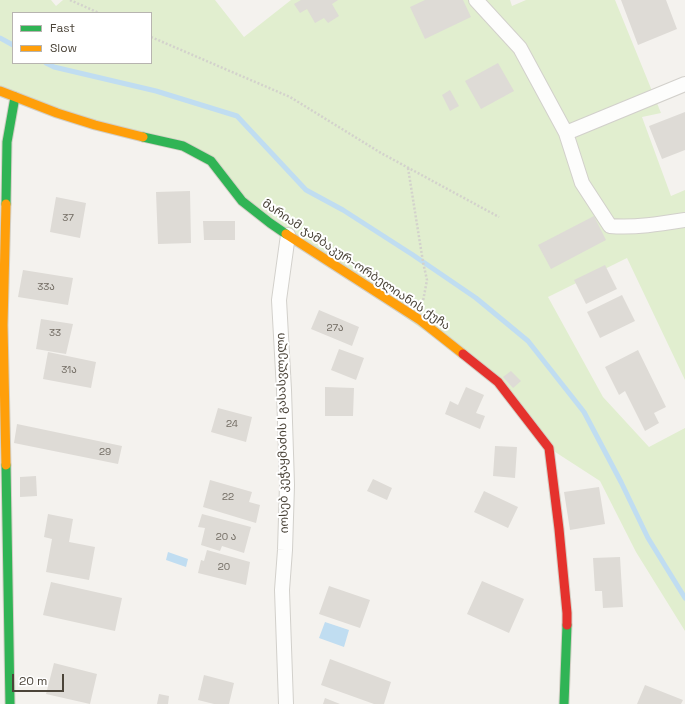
<!DOCTYPE html>
<meta charset="utf-8">
<style>
body{margin:0}
#map{position:relative;width:685px;height:704px;overflow:hidden;background:#f4f2ee;font-family:"Space Grotesk",sans-serif}
canvas{display:block}
.legend{position:absolute;left:12px;top:12px;width:140px;height:52px;box-sizing:border-box;background:#fff;border:1px solid #b7b4b0;margin:0;padding:5px 7px;list-style:none;font-size:12px;color:#4b4439}
.legend li{display:flex;align-items:center;gap:8px;height:20px}
.legend b{width:20px;border:1px solid #b7b4b0}
.scale{position:absolute;left:12px;top:674px;width:52px;height:18px;box-sizing:border-box;border:2px solid #4b4439;border-top:0;padding-left:5px;font-size:12px;line-height:14px;white-space:nowrap;color:#4b4439;-webkit-text-stroke:3px #fff;paint-order:stroke}
</style>
<div id="map">
<canvas width="685" height="704"></canvas>
<ul class="legend">
<li><b style="height:5px;background:#30b455"></b>Fast</li>
<li><b style="height:5px;background:#ff9f0a"></b>Slow</li>
</ul>
<div class="scale">20 m</div>
</div>
<script>
const ctx = document.querySelector('canvas').getContext('2d');
ctx.lineJoin = 'round';
function fill(path, color) { ctx.fillStyle = color; ctx.fill(path, 'evenodd'); }
function trace(path, color, width, dash) { ctx.strokeStyle = color; ctx.lineWidth = width; ctx.lineCap = dash ? 'butt' : 'round'; ctx.setLineDash(dash || []); ctx.stroke(path); }
function write(font, color, halo, rows, align = 'center') {
  ctx.font = font + ' "Space Grotesk","Noto Sans Georgian",sans-serif'; ctx.lineWidth = 4; ctx.setLineDash([]); ctx.textBaseline = 'middle'; ctx.strokeStyle = halo; ctx.fillStyle = color; for (const [text, x, y, turn = 0] of rows) {
    ctx.save(); ctx.translate(x, y); ctx.rotate((+turn || 0) * Math.PI / 180); ctx.textAlign = isNaN(turn) ? turn : align; if (halo) ctx.strokeText(text, 0, 0); ctx.fillText(text, 0, 0); ctx.restore();
  }
}
fill(new Path2D(`
 M 0,0 L 51,0 L 56,6 L 63,0 L 215,0 L 244,37 L 291,0 L 510,0 L 512,6 L 526,0 L 615,0 L 661,113 L 642,117 L 671,196 L 685,190 L 685,380 L 627,258 L 548,297 L 603,397 L 649,447 L 685,428 L 685,631 L 636,552 L 600,481 L 549,448 L 498,382 L 270,223 L 211,161 L 0,91 ZM 13,13 L 151,13 L 151,63 L 13,63 Z`), '#e1eecf');
fill(new Path2D(`
 M 168,552 L 188,559 L 186,567 L 166,560 Z
 M 325,622 L 349,630 L 344,647 L 319,638 Z`), '#c0ddf1');
trace(new Path2D(`
 M 0,38 L 13,45
 M 46,63 L 54,67 L 156,91 L 237,116 L 306,190 L 343,210 L 413,255 L 476,298 L 528,341 L 584,412 L 621,482 L 648,538 L 685,598`), '#c0ddf1', 5);
fill(new Path2D(`
 M 301,0 L 338,0 L 332,4 L 339,16 L 328,23 L 324,18 L 315,23 L 307,9 L 300,13 L 294,4 Z
 M 425,0 L 463,0 L 471,17 L 425,39 L 410,7 Z
 M 621,0 L 666,0 L 677,29 L 638,45 Z
 M 498,63 L 514,91 L 481,109 L 465,81 Z
 M 450,90 L 459,106 L 450,111 L 442,95 Z
 M 685,112 L 685,150 L 662,159 L 649,126 Z
 M 190,191 L 191,243 L 158,244 L 156,192 Z
 M 56,197 L 86,203 L 80,238 L 50,232 Z
 M 594,216 L 606,240 L 551,269 L 538,245 Z
 M 203,221 L 235,221 L 235,240 L 204,240 Z
 M 605,265 L 617,289 L 586,304 L 574,280 Z
 M 23,270 L 73,278 L 68,305 L 18,297 Z
 M 622,295 L 635,321 L 600,338 L 587,312 Z
 M 319,310 L 359,327 L 352,346 L 311,329 Z
 M 41,319 L 73,324 L 66,354 L 36,349 Z
 M 339,349 L 364,358 L 356,380 L 331,370 Z
 M 638,350 L 666,407 L 654,413 L 659,423 L 645,431 L 625,391 L 619,395 L 605,367 Z
 M 48,352 L 96,362 L 91,388 L 43,379 Z
 M 511,371 L 521,381 L 513,388 L 503,377 Z
 M 325,387 L 354,388 L 353,416 L 325,416 Z
 M 466,387 L 484,395 L 476,413 L 485,416 L 480,429 L 445,414 L 450,401 L 458,405 Z
 M 218,408 L 252,417 L 246,442 L 211,432 Z
 M 17,424 L 122,446 L 118,464 L 14,443 Z
 M 495,446 L 517,447 L 515,478 L 493,476 Z
 M 36,476 L 37,496 L 20,497 L 20,477 Z
 M 373,479 L 392,488 L 387,500 L 367,491 Z
 M 210,480 L 252,492 L 249,502 L 260,505 L 256,523 L 203,507 Z
 M 599,487 L 605,524 L 570,530 L 564,492 Z
 M 484,491 L 518,507 L 508,528 L 474,512 Z
 M 48,514 L 73,519 L 69,542 L 95,547 L 89,580 L 46,572 L 52,539 L 44,537 Z
 M 202,514 L 251,527 L 244,553 L 222,546 L 220,551 L 201,545 L 205,528 L 198,527 Z
 M 207,550 L 250,562 L 246,585 L 198,573 L 201,560 L 204,561 Z
 M 620,557 L 623,607 L 603,608 L 602,591 L 595,591 L 593,558 Z
 M 482,581 L 524,599 L 509,633 L 467,614 Z
 M 51,582 L 122,598 L 115,631 L 43,615 Z
 M 329,586 L 370,600 L 360,628 L 319,614 Z
 M 330,659 L 391,682 L 384,704 L 374,704 L 321,685 Z
 M 54,663 L 97,674 L 90,704 L 46,694 Z
 M 204,675 L 234,683 L 229,704 L 214,704 L 198,700 Z
 M 645,685 L 683,700 L 681,704 L 637,704 Z
 M 159,694 L 169,696 L 168,704 L 157,704 Z
 M 325,698 L 340,704 L 323,704 Z`), '#dedbd6');
const street = new Path2D(`
 M 476,0 L 520,48 L 566,133 L 582,183 L 610,226 C 635,228 660,224 685,220
 M 566,133 L 685,84
 M 286,704 L 282,590 L 285,550 L 287,485 L 284,390 L 279,300 L 288,235`);
const fast = new Path2D(`
 M 143,137 L 183,146 L 211,161 L 242,201 L 270,223 L 286,234
 M 6,204 L 7,142 L 15,97
 M 6,465 L 10,704
 M 564,704 L 567,625`);
const slow = new Path2D(`
 M 0,91 L 57,113 L 95,125 L 143,137
 M 286,234 L 420,320 L 463,354
 M 6,465 L 3,325 L 6,204`);
const jam = new Path2D(`
 M 463,354 L 498,382 L 549,448 L 559,529 L 567,613 L 567,625`);
trace(street, '#d2d0cb', 16);
trace(fast, '#d3cfc5', 11);
trace(slow, '#d3cfc5', 11);
trace(jam, '#d3cfc5', 11);
trace(new Path2D(`
 M 70,0 L 99,13
 M 151,37 L 290,97 L 381,153 L 499,217
 M 408,168 L 423,262 L 427,280 L 423,301`), '#d3d2cc', 2.5, [2, 2]);
trace(street, '#fdfdfc', 14);
trace(fast, '#30b455', 9);
trace(slow, '#ff9f0a', 9);
trace(jam, '#e5322d', 9);
write('10px', '#706a61', null, [
 ["37",68,218],
 ["33ა",46,287],
 ["27ა",335,328],
 ["33",55,333],
 ["31ა",69,370],
 ["24",232,424],
 ["29",105,452],
 ["22",228,497],
 ["20 ა",226,537],
 ["20",224,567]
]);
write('12px', '#4b4439', '#fff', [
 ["მარიამ ჯამბაკურ-ორბელიანის ქუჩა",356,265,34],
 ["იოსებ კეჭაყმაძის I გასასვლელი",283,433,-91]
]);
</script>
